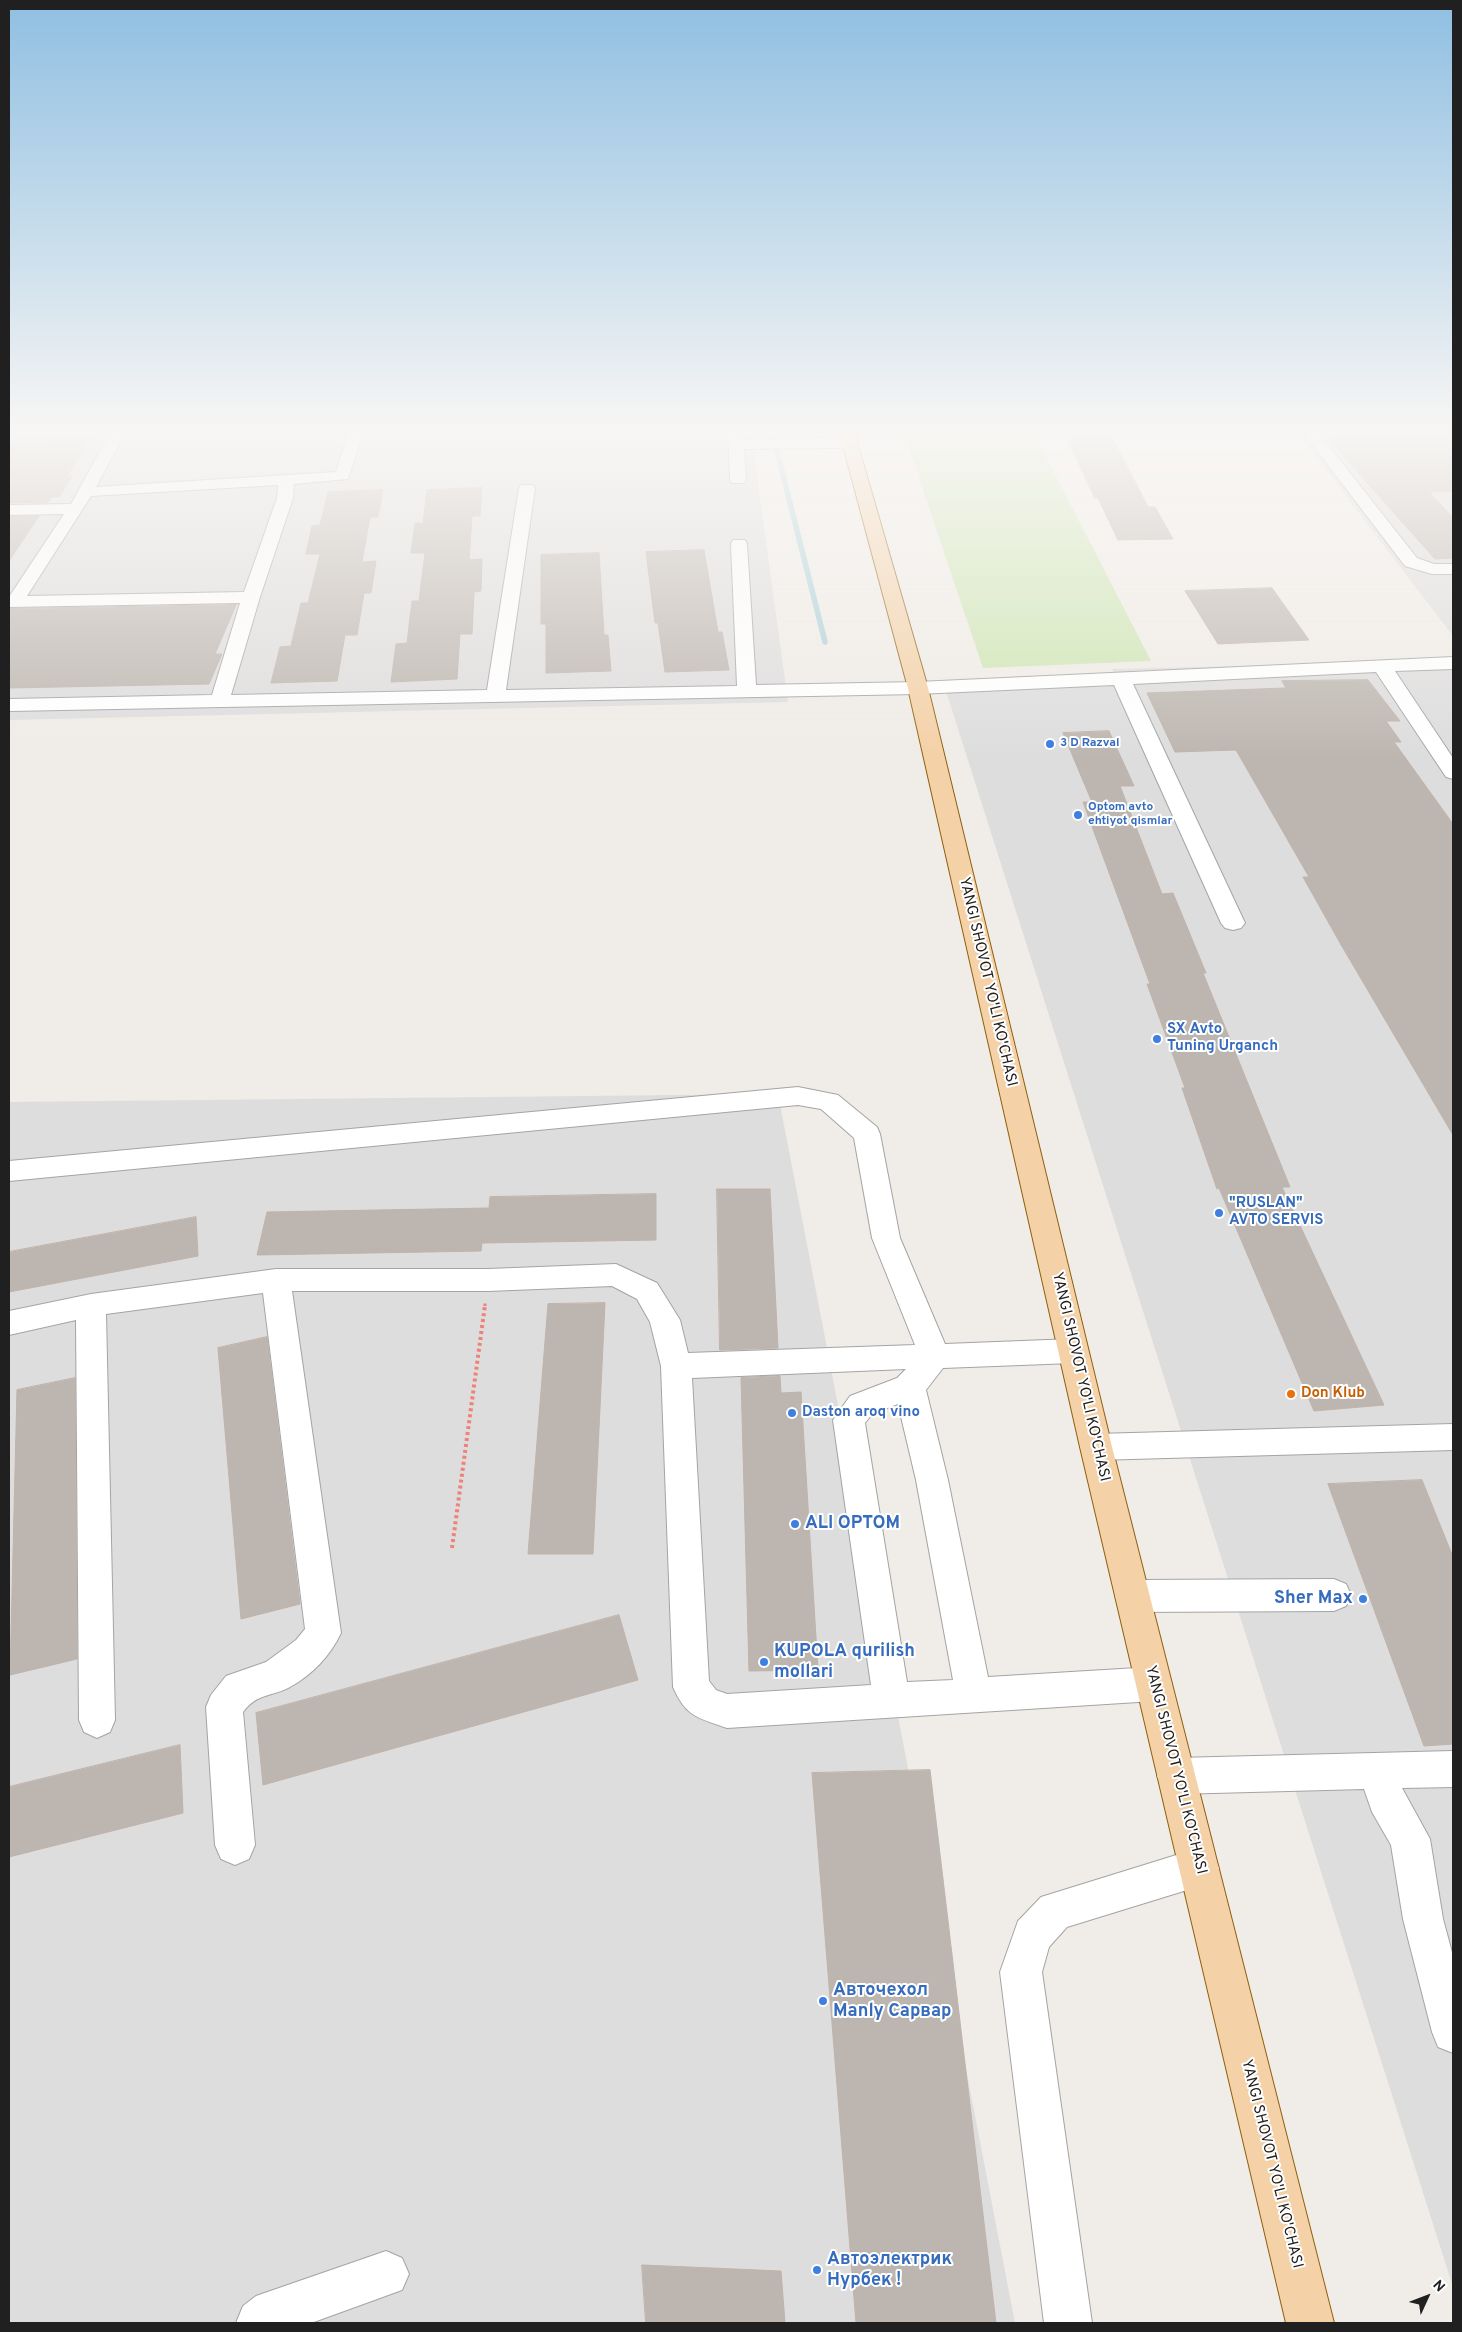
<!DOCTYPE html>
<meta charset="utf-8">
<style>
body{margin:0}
#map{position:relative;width:1462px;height:2332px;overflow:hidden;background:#f0ece7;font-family:Overpass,sans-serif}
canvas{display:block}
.frame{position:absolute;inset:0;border:10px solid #202020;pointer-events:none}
.north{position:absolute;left:1402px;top:2272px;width:50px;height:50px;-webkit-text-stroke:4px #fff;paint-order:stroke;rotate:47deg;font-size:14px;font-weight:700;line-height:20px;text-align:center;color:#202020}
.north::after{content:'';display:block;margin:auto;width:18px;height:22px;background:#202020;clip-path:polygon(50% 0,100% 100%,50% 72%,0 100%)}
</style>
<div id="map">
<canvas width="1462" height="2332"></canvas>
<div class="frame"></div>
<div class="north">N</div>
</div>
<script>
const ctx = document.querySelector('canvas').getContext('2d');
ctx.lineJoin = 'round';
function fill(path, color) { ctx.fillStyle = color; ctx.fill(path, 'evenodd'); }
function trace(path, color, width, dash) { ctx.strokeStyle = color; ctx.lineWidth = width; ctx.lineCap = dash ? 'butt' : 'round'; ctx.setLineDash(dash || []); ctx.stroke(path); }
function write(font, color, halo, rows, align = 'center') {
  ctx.font = font + ' Overpass,sans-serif'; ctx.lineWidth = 4; ctx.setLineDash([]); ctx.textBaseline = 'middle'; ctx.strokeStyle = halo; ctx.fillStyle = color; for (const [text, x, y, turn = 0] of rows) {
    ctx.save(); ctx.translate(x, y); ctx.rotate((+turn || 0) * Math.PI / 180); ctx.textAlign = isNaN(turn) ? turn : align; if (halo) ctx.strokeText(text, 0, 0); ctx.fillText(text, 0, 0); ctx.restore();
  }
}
fill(new Path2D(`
 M 9,431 L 751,431 L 788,702 L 9,720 Z
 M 1296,431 L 1453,431 L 1453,636 Z
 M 1453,661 L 1453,2287 L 946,691 L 1119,684 L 1112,669 Z
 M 778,1094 L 1015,2323 L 9,2323 L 9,1102 Z`), '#dedddd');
fill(new Path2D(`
 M 903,431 L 1033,431 L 1151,661 L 983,668 Z`), '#cde5b2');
trace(new Path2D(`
 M 772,431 L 825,642`), '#abd0d9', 5.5);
const building = new Path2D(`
 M 1064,431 L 1109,431 L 1148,507 L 1155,507 L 1173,539 L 1118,540 L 1098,498 L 1095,498 Z
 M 1325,431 L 1445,431 L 1453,440 L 1453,491 L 1429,492 L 1453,518 L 1453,558 L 1435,559 L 1328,439 L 1331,439 Z
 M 90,440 L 67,476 L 72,476 L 59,497 L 52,497 L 48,502 L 9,503 L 9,442 Z
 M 482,488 L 480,516 L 472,516 L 469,560 L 482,559 L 481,591 L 474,592 L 472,634 L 460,634 L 457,679 L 391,682 L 396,644 L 407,643 L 412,601 L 419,601 L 425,553 L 411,553 L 415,523 L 423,523 L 427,490 Z
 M 383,490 L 378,517 L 370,517 L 362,562 L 376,561 L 371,593 L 364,593 L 357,635 L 345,635 L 337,681 L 271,683 L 280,647 L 291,646 L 301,603 L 308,603 L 320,554 L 306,554 L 312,526 L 320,525 L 328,492 Z
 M 39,516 L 9,561 L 9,517 Z
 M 704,550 L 718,632 L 722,632 L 729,670 L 665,672 L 658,623 L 655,623 L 646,552 Z
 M 599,553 L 604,635 L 608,635 L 611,671 L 546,673 L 546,624 L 541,624 L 541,555 Z
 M 1272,588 L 1309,640 L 1218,644 L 1185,591 Z
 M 236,605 L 215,654 L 222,654 L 209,684 L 9,688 L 9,609 Z
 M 1368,680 L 1400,721 L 1386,721 L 1401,742 L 1394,742 L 1453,824 L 1453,1135 L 1340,943 L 1303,877 L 1309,877 L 1236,750 L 1175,752 L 1147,693 L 1286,688 L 1282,681 Z
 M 1109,731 L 1134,786 L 1120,786 L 1162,894 L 1173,893 L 1206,973 L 1203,973 L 1290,1187 L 1282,1187 L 1384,1405 L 1314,1411 L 1219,1188 L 1217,1189 L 1182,1088 L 1185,1088 L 1147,984 L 1150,984 L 1083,802 L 1092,802 L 1063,733 Z
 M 717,1189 L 770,1189 L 778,1348 L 720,1350 Z
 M 656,1194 L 656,1240 L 482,1243 L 481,1251 L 257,1255 L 267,1212 L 489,1208 L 490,1197 Z
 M 196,1217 L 198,1256 L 9,1292 L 9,1252 Z
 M 605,1303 L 593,1554 L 528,1554 L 548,1304 Z
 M 267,1337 L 300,1604 L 241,1619 L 218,1348 Z
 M 780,1376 L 781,1393 L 801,1392 L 818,1670 L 749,1671 L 741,1378 Z
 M 75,1378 L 77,1659 L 10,1675 L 17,1390 Z
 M 1422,1480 L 1453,1557 L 1453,1744 L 1424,1746 L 1328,1484 Z
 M 619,1615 L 638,1680 L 263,1785 L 256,1713 Z
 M 180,1745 L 183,1813 L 9,1857 L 9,1787 Z
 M 930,1770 L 996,2323 L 856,2323 L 812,1773 Z
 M 642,2265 L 781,2271 L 785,2323 L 646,2323 Z`);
fill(building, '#bdb6b0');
trace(building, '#c0b3ab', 1);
const minor = new Path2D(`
 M 9,431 L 126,431 L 96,487 L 336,472 L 349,431 L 364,431 L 348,479 L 294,484 L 293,498 L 260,597 L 231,695 L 487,690 L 519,488 L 521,485 L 533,485 L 535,488 L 506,690 L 737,686 L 731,544 L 733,540 L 745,540 L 747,544 L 756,685 L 918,682 L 1453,657 L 1453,669 L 1395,671 L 1453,758 L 1453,779 L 1446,777 L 1376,672 L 1133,684 L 1245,923 L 1241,928 L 1233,930 L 1225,928 L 1221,923 L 1114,685 L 918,694 L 9,711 L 9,699 L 212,695 L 240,603 L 9,607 L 9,597 L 64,514 L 9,515 L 9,505 L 71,504 L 108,437 L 9,438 ZM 278,485 L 277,498 L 244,592 L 27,596 L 91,496 Z
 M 728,431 L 742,431 L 743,440 L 849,438 L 857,443 L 849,448 L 744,449 L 746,480 L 744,483 L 732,483 L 730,480 Z
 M 1302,431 L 1317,431 L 1417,558 L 1434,564 L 1453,564 L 1453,574 L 1432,574 L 1405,566 Z
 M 798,1087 L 838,1095 L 877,1127 L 880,1134 L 900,1238 L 945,1344 L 1073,1339 L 1084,1342 L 1088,1351 L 1084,1360 L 1073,1363 L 943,1368 L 926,1390 L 948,1480 L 988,1677 L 1154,1667 L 1167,1672 L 1172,1684 L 1167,1696 L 1154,1701 L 727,1728 C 698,1718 686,1717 673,1687 L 661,1366 L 650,1322 L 637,1299 L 612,1286 L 488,1291 L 292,1291 L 341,1633 C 330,1656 313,1674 290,1687 C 271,1697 257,1693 243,1712 L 255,1845 L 249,1859 L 235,1865 L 221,1859 L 215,1845 L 206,1707 L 211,1695 L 226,1676 L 266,1662 L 296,1640 L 305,1629 L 263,1293 L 106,1314 L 115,1720 L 110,1732 L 97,1738 L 84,1732 L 79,1720 L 76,1320 L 9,1335 L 9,1311 L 91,1294 L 276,1269 L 488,1269 L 616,1264 L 657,1283 L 680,1320 L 688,1353 L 915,1345 L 872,1238 L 854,1138 L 821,1109 L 798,1105 L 9,1181 L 9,1161 ZM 906,1369 L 897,1378 L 850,1396 L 833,1420 L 871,1685 L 727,1694 L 716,1690 L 709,1681 L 692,1378 ZM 898,1404 L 916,1480 L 953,1680 L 907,1682 L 865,1423 L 872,1414 Z
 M 1453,1424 L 1453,1450 L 1096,1460 L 1085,1456 L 1080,1447 L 1085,1438 L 1096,1434 Z
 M 1334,1579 L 1346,1584 L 1351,1595 L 1346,1606 L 1334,1611 L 1132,1612 L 1120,1607 L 1115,1596 L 1120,1585 L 1132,1580 Z
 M 1453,1751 L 1453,1787 L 1402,1788 L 1430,1839 L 1443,1919 L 1453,1956 L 1453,2053 L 1438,2047 L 1432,2032 L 1403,1919 L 1391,1845 L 1372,1812 L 1364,1789 L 1176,1794 L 1163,1789 L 1157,1776 L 1163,1763 L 1176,1758 Z
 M 1199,1848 L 1213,1854 L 1219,1868 L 1213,1882 L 1067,1927 L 1049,1947 L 1042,1972 L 1092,2323 L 1044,2323 L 1000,1972 L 1018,1921 L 1041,1897 Z
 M 386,2251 L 402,2258 L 409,2274 L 402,2290 L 311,2323 L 236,2323 L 243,2306 L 256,2296 Z`);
const major = new Path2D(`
 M 839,431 L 854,431 L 928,688 L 1112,1447 L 1334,2323 L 1286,2323 L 1080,1447 L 908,688 Z`);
trace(minor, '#a4a4a4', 2);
trace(major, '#8f600d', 2);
trace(new Path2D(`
 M 485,1306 L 485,1303`), '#ef8179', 3, [2.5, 2.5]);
trace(new Path2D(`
 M 452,1548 L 485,1305`), '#ef8179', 4, [3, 3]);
fill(minor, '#fff');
fill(major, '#f4d1a7');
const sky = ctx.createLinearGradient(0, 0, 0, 758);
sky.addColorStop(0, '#8fbfe2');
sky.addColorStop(0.57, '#f8f6f4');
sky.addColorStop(1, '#f8f6f400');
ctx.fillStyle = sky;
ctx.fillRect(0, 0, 1462, 758);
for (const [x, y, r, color] of [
 [1050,744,5,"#3f7fe0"],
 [1078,815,5,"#3f7fe0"],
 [1157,1039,5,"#3f7fe0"],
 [1219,1213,5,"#3f7fe0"],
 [1291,1394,5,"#e8710a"],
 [792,1413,5,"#3f7fe0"],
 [795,1524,5,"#3f7fe0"],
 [1363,1599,5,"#3f7fe0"],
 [764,1662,5,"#3f7fe0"],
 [823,2001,5,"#3f7fe0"],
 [817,2270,5,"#3f7fe0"]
]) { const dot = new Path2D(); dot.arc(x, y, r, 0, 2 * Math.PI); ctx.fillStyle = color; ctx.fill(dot); trace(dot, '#fff', 2); }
write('bold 12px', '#366cbe', '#fff', [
 ["3 D Razval",1060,744],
 ["Optom avto",1088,808],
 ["ehtiyot qismlar",1088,822]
], 'left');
write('15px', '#202020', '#fff', [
 ["YANGI SHOVOT YO'LI KO'CHASI",987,982,77],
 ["YANGI SHOVOT YO'LI KO'CHASI",1080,1377,77],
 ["YANGI SHOVOT YO'LI KO'CHASI",1175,1770,76],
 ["YANGI SHOVOT YO'LI KO'CHASI",1271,2164,76]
]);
write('bold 15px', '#366cbe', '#fff', [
 ["SX Avto",1167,1030],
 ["Tuning Urganch",1167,1047],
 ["\"RUSLAN\"",1229,1204],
 ["AVTO SERVIS",1229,1221],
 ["Daston aroq vino",802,1413]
], 'left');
write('bold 15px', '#c56008', '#fff', [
 ["Don Klub",1301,1394]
], 'left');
write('bold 18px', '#366cbe', '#fff', [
 ["ALI OPTOM",805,1524],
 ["Sher Max",1353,1599,"right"],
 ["KUPOLA qurilish",774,1652],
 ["mollari",774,1673],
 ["Авточехол",833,1991],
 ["Manly Сарвар",833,2012],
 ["Автоэлектрик",827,2260],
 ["Нурбек !",827,2281]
], 'left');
</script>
